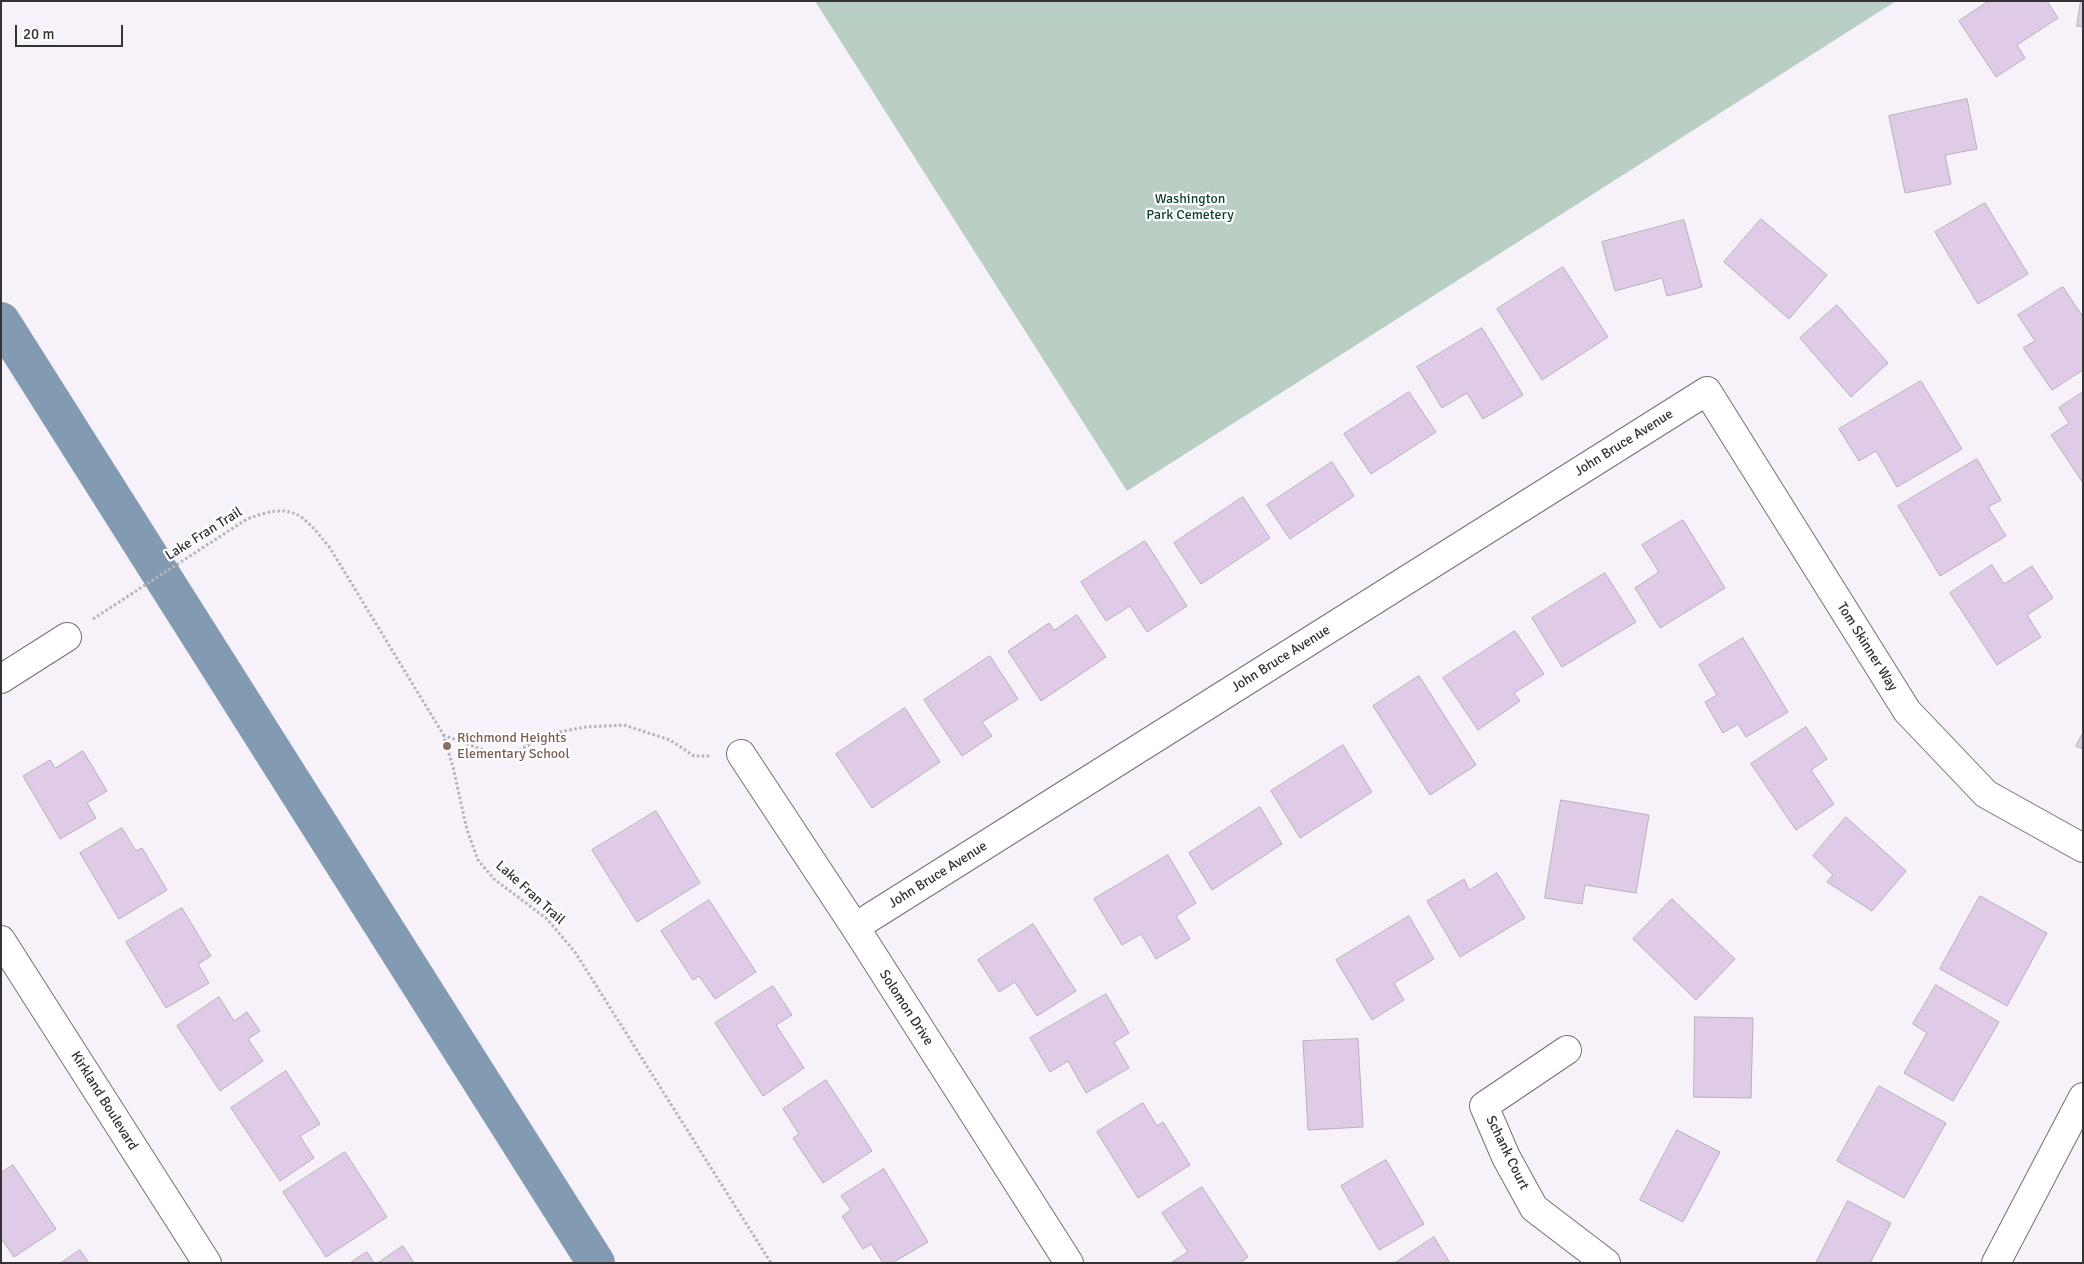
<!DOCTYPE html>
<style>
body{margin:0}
#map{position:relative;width:2084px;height:1264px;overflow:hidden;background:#f7f1f9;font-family:Signika,sans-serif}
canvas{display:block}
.frame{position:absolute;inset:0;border:2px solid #343235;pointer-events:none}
.scale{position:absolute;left:15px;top:25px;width:108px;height:22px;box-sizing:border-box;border:2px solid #343235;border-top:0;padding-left:6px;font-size:15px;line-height:18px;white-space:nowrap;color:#343235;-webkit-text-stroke:4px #fff;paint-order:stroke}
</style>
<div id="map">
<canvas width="2084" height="1264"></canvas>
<div class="frame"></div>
<div class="scale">20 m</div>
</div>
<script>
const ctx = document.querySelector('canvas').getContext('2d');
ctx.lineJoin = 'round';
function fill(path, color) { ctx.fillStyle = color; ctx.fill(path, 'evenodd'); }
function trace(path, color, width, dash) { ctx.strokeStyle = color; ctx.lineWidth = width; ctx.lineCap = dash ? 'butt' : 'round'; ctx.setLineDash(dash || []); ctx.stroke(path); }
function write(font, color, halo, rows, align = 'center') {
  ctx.font = font + ' Signika,sans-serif'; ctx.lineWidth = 4.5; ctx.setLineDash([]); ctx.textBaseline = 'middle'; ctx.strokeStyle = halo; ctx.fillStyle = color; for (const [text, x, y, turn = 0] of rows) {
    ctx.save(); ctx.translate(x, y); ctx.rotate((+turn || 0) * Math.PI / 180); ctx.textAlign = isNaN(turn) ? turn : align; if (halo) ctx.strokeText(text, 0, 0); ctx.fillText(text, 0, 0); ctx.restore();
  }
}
fill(new Path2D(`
 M 815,1 L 1896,1 L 1127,491 Z`), '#b9cfc4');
trace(new Path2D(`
 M 1,321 L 596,1263`), '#829ab2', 38);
const building = new Path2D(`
 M 1989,1 L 2047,1 L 2058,18 L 2017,45 L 2025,58 L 1996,77 L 1959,21 Z
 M 2081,1 L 2083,1 L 2083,27 L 2077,26 Z
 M 1967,99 L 1977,149 L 1945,155 L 1951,184 L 1905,193 L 1889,116 Z
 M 1985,203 L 2028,274 L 1978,304 L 1935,232 Z
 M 1761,219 L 1827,275 L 1789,319 L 1724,262 Z
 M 1684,220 L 1702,287 L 1667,296 L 1662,278 L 1615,291 L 1602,242 Z
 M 1563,267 L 1608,337 L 1542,380 L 1497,309 Z
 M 2063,287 L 2083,317 L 2083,370 L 2052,390 L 2023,348 L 2035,341 L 2018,315 Z
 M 1837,305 L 1888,363 L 1851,397 L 1800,338 Z
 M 1482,328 L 1523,395 L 1483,419 L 1467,393 L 1442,408 L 1417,367 Z
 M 1921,381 L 1962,449 L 1897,487 L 1876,451 L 1859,461 L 1839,429 Z
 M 1409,392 L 1436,432 L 1371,474 L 1344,434 Z
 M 2083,392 L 2083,483 L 2051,435 L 2069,423 L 2059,408 Z
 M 1977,459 L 2001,500 L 1988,507 L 2006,536 L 1940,576 L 1898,506 Z
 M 1332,462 L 1354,496 L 1290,539 L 1267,505 Z
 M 1243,497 L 1270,538 L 1201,584 L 1174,543 Z
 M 1683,520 L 1725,588 L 1660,628 L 1635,588 L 1659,572 L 1642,545 Z
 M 1145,541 L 1187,606 L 1147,632 L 1130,606 L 1106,621 L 1081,582 Z
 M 1992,565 L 2004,584 L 2032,566 L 2053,598 L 2027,615 L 2041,637 L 1997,665 L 1950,593 Z
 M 1605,573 L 1636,622 L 1562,667 L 1532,618 Z
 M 1077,615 L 1106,657 L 1041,701 L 1008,651 L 1049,623 L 1054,630 Z
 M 1515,631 L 1544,674 L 1514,693 L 1520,701 L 1478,730 L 1443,678 Z
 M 1743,638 L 1788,712 L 1746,737 L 1738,724 L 1723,733 L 1705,702 L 1717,695 L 1699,665 Z
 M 990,656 L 1018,699 L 982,722 L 992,736 L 962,756 L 924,700 Z
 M 1419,676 L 1476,765 L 1430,795 L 1373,706 Z
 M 905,708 L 940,762 L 872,808 L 836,754 Z
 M 1806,727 L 1827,759 L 1811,770 L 1834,804 L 1796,830 L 1751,764 Z
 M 2083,733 L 2083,749 L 2076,746 Z
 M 1343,745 L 1372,792 L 1300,838 L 1271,791 Z
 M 83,751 L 107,791 L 87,803 L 96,818 L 60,839 L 23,776 L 50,760 L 55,768 Z
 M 1561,800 L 1649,815 L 1636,893 L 1585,885 L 1582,904 L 1545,898 Z
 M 1260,807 L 1282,844 L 1212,890 L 1189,853 Z
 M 656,811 L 700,883 L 637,922 L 592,850 Z
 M 1846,817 L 1906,871 L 1872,911 L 1827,882 L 1833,875 L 1813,856 Z
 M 122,828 L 136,851 L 142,848 L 167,890 L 119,919 L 80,853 Z
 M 1168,855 L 1196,903 L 1176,916 L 1190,939 L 1156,959 L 1141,934 L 1122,945 L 1094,899 Z
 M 1497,873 L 1525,918 L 1460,957 L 1427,901 L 1464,879 L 1469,890 Z
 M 1980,896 L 2047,933 L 2007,1006 L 1940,969 Z
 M 1672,899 L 1735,959 L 1696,1000 L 1633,939 Z
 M 709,900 L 756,972 L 715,999 L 699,976 L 693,980 L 661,931 Z
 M 182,908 L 211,956 L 198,964 L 209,983 L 166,1008 L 126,942 Z
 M 1409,916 L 1434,959 L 1394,983 L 1404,1000 L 1372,1020 L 1336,960 Z
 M 1033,924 L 1076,991 L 1037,1016 L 1015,982 L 999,992 L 978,960 Z
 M 1936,985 L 1999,1022 L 1953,1101 L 1904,1073 L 1927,1033 L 1913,1024 Z
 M 773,986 L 792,1015 L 776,1025 L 804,1068 L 763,1096 L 715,1023 Z
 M 1106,994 L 1129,1033 L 1114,1042 L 1129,1068 L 1086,1093 L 1068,1061 L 1050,1072 L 1030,1038 Z
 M 219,997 L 234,1021 L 247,1012 L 260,1031 L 248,1039 L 263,1061 L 220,1091 L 177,1026 Z
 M 1695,1017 L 1753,1018 L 1751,1098 L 1694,1097 Z
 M 1358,1039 L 1363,1127 L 1308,1130 L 1303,1041 Z
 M 286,1071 L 320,1124 L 300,1136 L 314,1158 L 280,1181 L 231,1108 Z
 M 826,1080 L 872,1151 L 823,1183 L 793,1138 L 799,1134 L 783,1109 Z
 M 1879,1086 L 1946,1123 L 1904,1198 L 1837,1161 Z
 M 1143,1103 L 1157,1126 L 1163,1122 L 1190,1165 L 1138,1198 L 1097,1132 Z
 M 1677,1130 L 1720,1152 L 1683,1222 L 1640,1200 Z
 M 345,1152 L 387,1217 L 326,1257 L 283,1192 Z
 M 1386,1160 L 1424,1224 L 1379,1250 L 1341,1186 Z
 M 13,1165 L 56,1229 L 14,1257 L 1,1238 L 1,1173 Z
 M 884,1169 L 928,1242 L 892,1263 L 883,1263 L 871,1244 L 863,1249 L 842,1216 L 851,1210 L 841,1196 Z
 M 1202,1187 L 1248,1257 L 1240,1263 L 1172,1262 L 1188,1252 L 1162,1213 Z
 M 1848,1201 L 1891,1223 L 1870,1263 L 1816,1263 Z
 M 1434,1237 L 1450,1263 L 1395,1263 Z
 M 403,1246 L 414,1263 L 378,1263 Z
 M 80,1250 L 89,1263 L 61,1263 Z
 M 367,1252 L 374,1263 L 350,1263 Z`);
fill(building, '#dfcae7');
trace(building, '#b6b0b8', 1);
const street = new Path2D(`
 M 1,679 L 67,637
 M 741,754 L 855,927 L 1069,1263
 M 855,927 L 1707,391 L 1907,711 L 1986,794 L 2083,848
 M 1567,1050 L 1484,1106 L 1506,1157 L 1534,1208 L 1606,1263
 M 1996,1263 L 2083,1097`);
const secondary = new Path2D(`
 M 1,940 L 207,1263`);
trace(street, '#756f76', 30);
trace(secondary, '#756f76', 30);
trace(new Path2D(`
 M 93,619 L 247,519 C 293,502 301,512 330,548 L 443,734 L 453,767 L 467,830 L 478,860 L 494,879 L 547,919 L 575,952 L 771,1263
 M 443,735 L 494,754 L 514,753 L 549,734 L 585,727 L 624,725 L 670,740 L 694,756 L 710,756`), '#b7b3b9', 3, [2.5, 2.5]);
trace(street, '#fff', 28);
trace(secondary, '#fff', 28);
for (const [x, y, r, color] of [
 [447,746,5,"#8d6e63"]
]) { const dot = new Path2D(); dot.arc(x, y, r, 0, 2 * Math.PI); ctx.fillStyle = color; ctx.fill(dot); trace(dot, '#fff', 2); }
write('14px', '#0f3f2c', '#fff', [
 ["Washington",1190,199],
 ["Park Cemetery",1190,215]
]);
write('14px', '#343235', '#fff', [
 ["John Bruce Avenue",1624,443,-32],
 ["Lake Fran Trail",204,534,-32],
 ["Tom Skinner Way",1867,647,58],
 ["John Bruce Avenue",1281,659,-32],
 ["John Bruce Avenue",938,875,-32],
 ["Lake Fran Trail",530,893,42],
 ["Solomon Drive",906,1008,57],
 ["Kirkland Boulevard",104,1101,58],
 ["Schank Court",1507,1153,64]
]);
write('14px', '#785e54', '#fff', [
 ["Richmond Heights",457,738],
 ["Elementary School",457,754]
], 'left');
</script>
